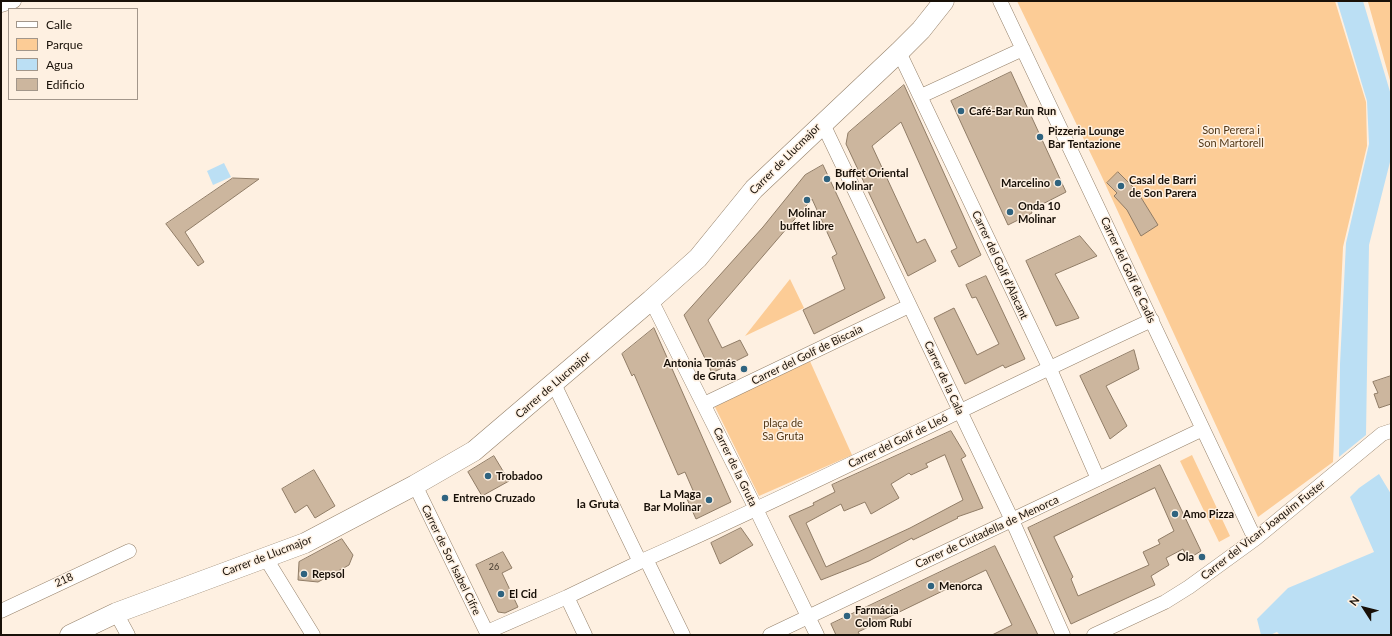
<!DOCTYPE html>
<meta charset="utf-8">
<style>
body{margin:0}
#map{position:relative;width:1392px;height:636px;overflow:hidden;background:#fef0e1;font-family:Lato,sans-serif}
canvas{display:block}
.frame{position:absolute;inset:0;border:2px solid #181008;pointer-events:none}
.legend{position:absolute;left:8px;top:8px;width:130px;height:92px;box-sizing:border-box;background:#fef0e1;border:1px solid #a2968a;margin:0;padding:5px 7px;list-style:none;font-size:12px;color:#181008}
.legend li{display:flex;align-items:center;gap:8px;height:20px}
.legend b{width:20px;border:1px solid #a2968a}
.north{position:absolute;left:1344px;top:588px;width:40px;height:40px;-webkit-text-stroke:3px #fef0e1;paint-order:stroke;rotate:306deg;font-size:11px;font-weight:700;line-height:16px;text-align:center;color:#181008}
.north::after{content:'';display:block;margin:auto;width:14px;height:18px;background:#181008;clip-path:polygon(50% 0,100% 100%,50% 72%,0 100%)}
</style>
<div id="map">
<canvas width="1392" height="636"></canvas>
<div class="frame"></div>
<ul class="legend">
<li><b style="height:5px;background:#fff"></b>Calle</li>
<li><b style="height:11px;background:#fccc96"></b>Parque</li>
<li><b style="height:11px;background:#bbdff4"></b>Agua</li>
<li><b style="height:11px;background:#ccb69e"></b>Edificio</li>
</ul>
<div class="north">N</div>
</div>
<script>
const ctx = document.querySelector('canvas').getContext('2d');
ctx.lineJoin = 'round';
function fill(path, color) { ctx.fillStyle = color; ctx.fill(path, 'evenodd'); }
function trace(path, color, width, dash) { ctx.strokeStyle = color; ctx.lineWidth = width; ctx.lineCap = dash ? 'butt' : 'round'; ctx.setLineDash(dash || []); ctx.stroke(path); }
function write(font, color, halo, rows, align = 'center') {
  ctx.font = font + ' Lato,sans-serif'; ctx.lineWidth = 3; ctx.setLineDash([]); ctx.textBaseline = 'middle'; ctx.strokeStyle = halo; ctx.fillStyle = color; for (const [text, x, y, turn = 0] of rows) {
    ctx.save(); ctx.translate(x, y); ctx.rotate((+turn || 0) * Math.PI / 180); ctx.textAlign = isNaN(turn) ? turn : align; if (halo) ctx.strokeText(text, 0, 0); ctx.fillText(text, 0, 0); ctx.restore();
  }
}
fill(new Path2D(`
 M 1017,1 L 1335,1 L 1366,102 L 1367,146 L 1343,247 L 1333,462 L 1258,517 L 1102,177 Z
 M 1367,1 L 1391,1 L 1391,84 L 1368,2 Z
 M 790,279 L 804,308 L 745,336 Z
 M 809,359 L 852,455 L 759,496 L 715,407 Z
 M 1192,455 L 1230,536 L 1219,542 L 1180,461 Z`), '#fccc96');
fill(new Path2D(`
 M 1337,1 L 1363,1 L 1391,95 L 1391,158 L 1369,245 L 1366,435 L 1339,457 L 1340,364 L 1346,243 L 1369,144 L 1367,101 Z
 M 224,163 L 231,177 L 213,185 L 207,171 Z
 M 1379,474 L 1391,494 L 1391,635 L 1280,635 L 1277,632 L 1270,635 L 1261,635 L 1257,619 L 1288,588 L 1374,552 L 1350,497 L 1359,488 Z`), '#bbdff4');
const building = new Path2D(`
 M 1011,72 L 1066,192 L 1031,210 L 1032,213 L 1008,225 L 951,101 Z
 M 904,85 L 981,255 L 959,267 L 951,251 L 957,248 L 901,122 L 872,146 L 917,243 L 925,239 L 936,261 L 908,276 L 846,144 L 848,133 Z
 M 823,165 L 885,298 L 814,334 L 803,310 L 845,289 L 832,257 L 837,254 L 812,199 L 708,320 L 722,348 L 740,340 L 748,355 L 712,373 L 684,315 L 763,227 L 805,175 Z
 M 1118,172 L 1137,191 L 1158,225 L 1141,236 L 1127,210 L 1114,196 L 1117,193 L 1107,183 Z
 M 233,178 L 259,179 L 185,232 L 204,262 L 198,266 L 166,224 Z
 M 1080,236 L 1097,256 L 1055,274 L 1079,318 L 1056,326 L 1026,261 Z
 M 986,276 L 1025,359 L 1005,368 L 1003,365 L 965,384 L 934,318 L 954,308 L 977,355 L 999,344 L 976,297 L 972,298 L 966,285 Z
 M 654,328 L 731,502 L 696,519 L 687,499 L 695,495 L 685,472 L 678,475 L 634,374 L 632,376 L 622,354 Z
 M 1134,350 L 1139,369 L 1106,386 L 1127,426 L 1110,439 L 1080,376 Z
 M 1391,376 L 1391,404 L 1379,408 L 1374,394 L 1378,393 L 1373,382 Z
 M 951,431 L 966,456 L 961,459 L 983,508 L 957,517 L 958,518 L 913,540 L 912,538 L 869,561 L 821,580 L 789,516 L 814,505 L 813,503 L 835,492 L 832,485 ZM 945,455 L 963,500 L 910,528 L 826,567 L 806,523 L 841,504 L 844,511 L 865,502 L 871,514 L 899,498 L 891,484 L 909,473 L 911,475 L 928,467 L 926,464 Z
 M 494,456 L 509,481 L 482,496 L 468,472 Z
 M 1160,465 L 1201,551 L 1188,559 L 1183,549 L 1166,558 L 1169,565 L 1151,576 L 1155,585 L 1071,624 L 1028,528 ZM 1155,488 L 1174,531 L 1158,540 L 1160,544 L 1143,552 L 1149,565 L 1078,596 L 1071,579 L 1073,577 L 1054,537 Z
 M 314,470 L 335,506 L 315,518 L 307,505 L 295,513 L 282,489 Z
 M 741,528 L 753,545 L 720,564 L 711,543 Z
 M 342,539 L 353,555 L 349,565 L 318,582 L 298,580 L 299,562 Z
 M 995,546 L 1038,635 L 992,635 L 1012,625 L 986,570 L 858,632 L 860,635 L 836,635 L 831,624 Z
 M 503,552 L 512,568 L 502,573 L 518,607 L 505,613 L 498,612 L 476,565 Z`);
fill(building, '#ccb69e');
trace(building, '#907c66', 1);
const street = new Path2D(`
 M 1000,1 L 1255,539
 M 1,5 L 14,1
 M 899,52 L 1049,367 L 1098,479
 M 921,96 L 1023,49
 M 822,122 L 1012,520 L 1063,635
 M 651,300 L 756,509 L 817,635
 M 554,384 L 640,562
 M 704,404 L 909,306
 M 415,485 L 488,635
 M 265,557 L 313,635
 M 646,559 C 817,484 982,398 1152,320
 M 567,597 L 585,635
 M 1,611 L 129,551
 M 116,613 L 128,635
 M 487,632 L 567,597 L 646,559 L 683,635
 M 770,635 L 1203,429
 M 1094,635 L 1165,602 L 1189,587 L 1255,539 L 1382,434 L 1391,431`);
const secondary = new Path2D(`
 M 70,635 L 116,613 L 305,543 L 415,485 L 474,451 L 651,300 L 698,258 L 754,189 L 899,52 L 921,30 L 944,1`);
trace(street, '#95816a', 15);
trace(secondary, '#95816a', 21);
trace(street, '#fff', 14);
trace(secondary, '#fff', 20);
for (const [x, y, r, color] of [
 [961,111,4,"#2f637f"],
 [1040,137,4,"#2f637f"],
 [827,179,4,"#2f637f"],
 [1058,183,4,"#2f637f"],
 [1121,186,4,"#2f637f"],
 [807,200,4,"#2f637f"],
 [1010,212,4,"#2f637f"],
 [744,369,4,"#2f637f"],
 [488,476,4,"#2f637f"],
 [445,498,4,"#2f637f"],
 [709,500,4,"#2f637f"],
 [1175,514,4,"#2f637f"],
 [1202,557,4,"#2f637f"],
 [304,574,4,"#2f637f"],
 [931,586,4,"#2f637f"],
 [501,594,4,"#2f637f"],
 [847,616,4,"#2f637f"]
]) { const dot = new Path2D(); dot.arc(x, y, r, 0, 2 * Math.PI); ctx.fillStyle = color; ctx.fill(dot); trace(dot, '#fef0e1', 1.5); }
write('9px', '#453a2e', null, [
 ["26",494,567]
]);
write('bold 11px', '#181008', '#fef0e1', [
 ["Café-Bar Run Run",969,111],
 ["Pizzeria Lounge",1048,131],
 ["Bar Tentazione",1048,144],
 ["Buffet Oriental",835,173],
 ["Molinar",835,186],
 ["Casal de Barri",1129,180],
 ["de Son Parera",1129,193],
 ["Marcelino",1050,183,"right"],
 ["Onda 10",1018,206],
 ["Molinar",1018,219],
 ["Molinar",807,213,"center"],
 ["buffet libre",807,226,"center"],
 ["Antonia Tomás",736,363,"right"],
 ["de Gruta",736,376,"right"],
 ["Trobadoo",496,476],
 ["La Maga",701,494,"right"],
 ["Bar Molinar",701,507,"right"],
 ["Entreno Cruzado",453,498],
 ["Amo Pizza",1183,514],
 ["Ola",1194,557,"right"],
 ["Repsol",312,574],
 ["Menorca",939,586],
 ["El Cid",509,594],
 ["Farmácia",855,610],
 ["Colom Rubí",855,623]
], 'left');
write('11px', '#533817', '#fef0e1', [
 ["Son Perera i",1231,130],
 ["Son Martorell",1231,143],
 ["plaça de",783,423],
 ["Sa Gruta",783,436]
]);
write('11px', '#181008', '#fef0e1', [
 ["Carrer de Llucmajor",785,159,-45],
 ["Carrer del Golf d'Alacant",1000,265,65],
 ["Carrer del Golf de Cadis",1128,270,65],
 ["Carrer del Golf de Biscaia",807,355,-26],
 ["Carrer de la Cala",944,378,65],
 ["Carrer de Llucmajor",553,385,-41],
 ["Carrer del Golf de Lleó",898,441,-26],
 ["Carrer de la Gruta",735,467,64],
 ["Carrer del Vicari Joaquim Fuster",1263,530,-38],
 ["Carrer de Ciutadella de Menorca",987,532,-25],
 ["Carrer de Llucmajor",267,556,-21],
 ["Carrer de Sor Isabel Cifre",451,560,64],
 ["218",64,580,-24]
]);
write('bold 12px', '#181008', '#fef0e1', [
 ["la Gruta",598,504]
]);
</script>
